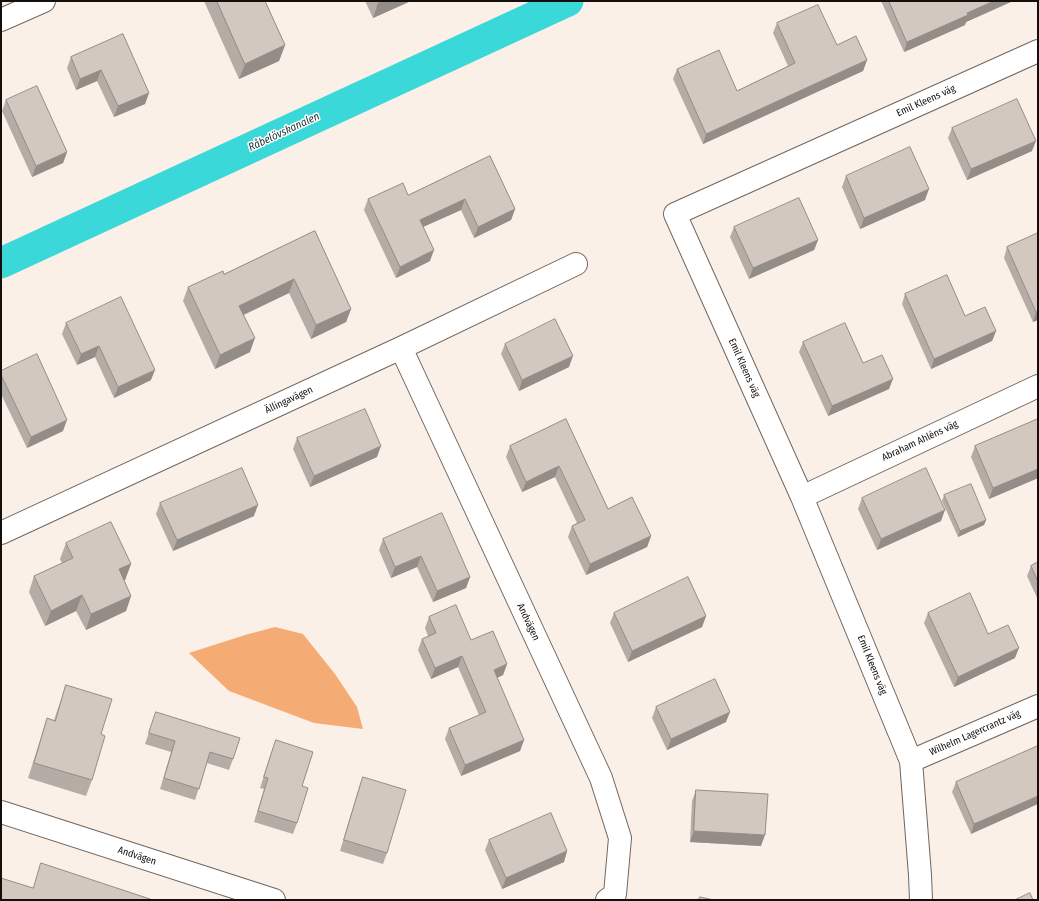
<!DOCTYPE html>
<meta charset="utf-8">
<style>
body{margin:0}
#map{position:relative;width:1039px;height:901px;overflow:hidden;background:#fbf0e8;font-family:"Fira Sans Condensed",sans-serif}
canvas{display:block}
.frame{position:absolute;inset:0;border:2px solid #120f0c;pointer-events:none}
</style>
<div id="map">
<canvas width="1039" height="901"></canvas>
<div class="frame"></div>
</div>
<script>
const ctx = document.querySelector('canvas').getContext('2d');
ctx.lineJoin = 'round';
function fill(path, color) { ctx.fillStyle = color; ctx.fill(path, 'evenodd'); }
function trace(path, color, width, dash) { ctx.strokeStyle = color; ctx.lineWidth = width; ctx.lineCap = dash ? 'butt' : 'round'; ctx.setLineDash(dash || []); ctx.stroke(path); }
function write(font, color, halo, rows, align = 'center') {
  ctx.font = font + ' "Fira Sans Condensed",sans-serif'; ctx.lineWidth = 3; ctx.setLineDash([]); ctx.textBaseline = 'middle'; ctx.strokeStyle = halo; ctx.fillStyle = color; for (const [text, x, y, turn = 0] of rows) {
    ctx.save(); ctx.translate(x, y); ctx.rotate((+turn || 0) * Math.PI / 180); ctx.textAlign = isNaN(turn) ? turn : align; if (halo) ctx.strokeText(text, 0, 0); ctx.fillText(text, 0, 0); ctx.restore();
  }
}
fill(new Path2D(`
 M 275,627 L 303,634 L 335,674 L 357,707 L 363,729 L 314,723 L 229,691 L 189,653 L 245,635 Z`), '#f5ac74');
trace(new Path2D(`
 M 1,263 L 568,1`), '#3bd8d9', 31);
const minor = new Path2D(`
 M 1,20 L 44,1
 M 401,348 L 601,778 L 620,838 L 615,894 L 607,900
 M 802,497 L 1038,386
 M 1,533 L 401,348 L 576,264
 M 911,761 L 1038,706
 M 1,812 L 274,900
 M 921,900 L 920,875 L 911,761 L 802,497 L 675,214 L 1038,51`);
trace(minor, '#70665f', 24);
trace(minor, '#fff', 22);
fill(new Path2D(`
 M 204,1 L 265,1 L 285,45 L 279,61 L 239,79 Z
 M 365,1 L 411,1 L 373,18 Z
 M 881,1 L 1013,1 L 966,22 L 965,25 L 904,52 Z
 M 777,23 L 837,45 L 867,60 L 863,71 L 703,144 L 673,79 L 677,69 L 737,91 L 788,66 L 773,33 Z
 M 123,34 L 149,93 L 145,104 L 114,117 L 97,81 L 76,90 L 67,68 L 71,57 Z
 M 6,100 L 67,152 L 63,163 L 32,177 L 2,111 Z
 M 952,128 L 1032,151 L 967,180 L 948,138 Z
 M 490,156 L 515,209 L 511,220 L 474,238 L 461,210 L 423,227 L 430,261 L 396,278 L 364,210 L 368,199 L 408,195 Z
 M 846,176 L 925,200 L 860,229 L 842,187 Z
 M 734,227 L 818,240 L 814,250 L 749,279 L 730,237 Z
 M 315,231 L 351,309 L 346,322 L 311,339 L 289,293 L 244,315 L 250,352 L 215,369 L 183,301 L 188,287 L 224,274 Z
 M 1038,233 L 1038,320 L 1033,322 L 1004,258 L 1007,247 Z
 M 905,294 L 965,316 L 996,331 L 992,341 L 931,369 L 902,304 Z
 M 66,323 L 151,380 L 114,398 L 95,357 L 77,365 L 62,334 Z
 M 803,342 L 889,389 L 828,416 L 799,352 Z
 M 505,344 L 569,367 L 519,391 L 501,354 Z
 M 1,371 L 63,431 L 27,448 L 1,394 Z
 M 566,419 L 608,509 L 651,536 L 647,547 L 586,575 L 568,537 L 572,526 L 577,523 L 555,477 L 522,492 L 506,457 L 510,446 Z
 M 1038,419 L 1038,478 L 989,499 L 971,457 L 975,446 Z
 M 297,438 L 377,457 L 310,487 L 293,449 Z
 M 944,495 L 986,520 L 984,525 L 958,537 L 942,501 Z
 M 862,498 L 941,521 L 877,550 L 858,509 Z
 M 160,503 L 254,516 L 173,551 L 156,514 Z
 M 383,539 L 470,577 L 466,588 L 433,602 L 417,567 L 391,578 L 379,550 Z
 M 66,543 L 131,564 L 125,580 L 124,580 L 131,596 L 126,611 L 86,630 L 76,611 L 45,626 L 29,592 L 34,576 L 62,563 L 60,559 Z
 M 1038,562 L 1038,600 L 1027,576 L 1031,566 Z
 M 614,613 L 706,616 L 702,627 L 628,662 L 610,623 Z
 M 928,613 L 1015,658 L 954,687 L 924,623 Z
 M 429,617 L 471,640 L 507,664 L 503,675 L 497,678 L 524,740 L 520,751 L 461,776 L 445,739 L 449,728 L 479,715 L 458,667 L 431,679 L 418,650 L 422,639 L 428,636 L 425,628 Z
 M 66,685 L 101,734 L 92,780 L 86,796 L 28,778 L 42,734 L 47,718 L 54,720 Z
 M 656,707 L 726,722 L 667,750 L 652,718 Z
 M 156,712 L 233,759 L 229,770 L 207,763 L 195,800 L 160,789 L 171,752 L 145,744 Z
 M 276,740 L 302,786 L 297,823 L 293,834 L 254,822 L 264,789 L 260,788 L 272,751 Z
 M 1038,746 L 971,834 L 952,792 L 956,782 Z
 M 363,777 L 387,853 L 383,864 L 340,851 L 359,788 Z
 M 696,790 L 761,846 L 690,842 L 692,801 Z
 M 489,840 L 567,851 L 564,862 L 502,889 L 485,850 Z`), '#b5aca5');
fill(new Path2D(`
 M 382,1 L 411,1 L 373,18 L 378,3 Z
 M 994,1 L 1013,1 L 966,22 L 965,25 L 904,52 L 907,42 L 967,13 Z
 M 285,45 L 279,61 L 239,79 L 245,64 Z
 M 867,60 L 863,71 L 703,144 L 706,134 Z
 M 101,70 L 97,81 L 76,90 L 80,79 Z
 M 149,93 L 145,104 L 114,117 L 118,106 Z
 M 1036,141 L 1032,151 L 967,180 L 971,169 Z
 M 67,152 L 63,163 L 32,177 L 36,166 Z
 M 929,189 L 925,200 L 860,229 L 864,218 Z
 M 465,199 L 461,210 L 416,230 L 420,220 Z
 M 515,209 L 511,220 L 474,238 L 478,227 Z
 M 818,240 L 814,250 L 749,279 L 753,268 Z
 M 434,250 L 430,261 L 396,278 L 400,267 Z
 M 294,279 L 289,293 L 234,319 L 239,306 Z
 M 351,309 L 346,322 L 311,339 L 316,325 Z
 M 1038,311 L 1038,320 L 1033,322 L 1036,312 Z
 M 996,331 L 992,341 L 931,369 L 934,359 Z
 M 255,338 L 250,352 L 215,369 L 220,355 Z
 M 99,346 L 95,357 L 77,365 L 81,354 Z
 M 573,356 L 569,367 L 519,391 L 522,380 Z
 M 155,370 L 151,380 L 114,398 L 118,387 Z
 M 893,379 L 889,389 L 828,416 L 832,406 Z
 M 67,420 L 63,431 L 27,448 L 31,437 Z
 M 381,446 L 377,457 L 310,487 L 314,476 Z
 M 559,466 L 555,477 L 522,492 L 526,482 Z
 M 1038,469 L 1038,478 L 989,499 L 993,488 Z
 M 258,505 L 254,516 L 173,551 L 177,540 Z
 M 945,510 L 941,521 L 877,550 L 881,539 Z
 M 986,520 L 984,525 L 958,537 L 960,531 Z
 M 651,536 L 647,547 L 586,575 L 590,564 Z
 M 421,556 L 417,567 L 391,578 L 395,567 Z
 M 131,564 L 125,580 L 113,585 L 119,569 Z
 M 470,577 L 466,588 L 433,602 L 437,591 Z
 M 82,595 L 76,611 L 45,626 L 51,611 Z
 M 131,596 L 126,611 L 86,630 L 91,614 Z
 M 706,616 L 702,627 L 628,662 L 632,651 Z
 M 1019,648 L 1015,658 L 954,687 L 958,677 Z
 M 462,656 L 458,667 L 431,679 L 435,668 Z
 M 507,664 L 503,675 L 490,681 L 494,670 Z
 M 730,712 L 726,722 L 667,750 L 671,739 Z
 M 524,740 L 520,751 L 461,776 L 465,765 Z
 M 1038,796 L 1038,804 L 971,834 L 974,824 Z
 M 694,831 L 765,835 L 761,846 L 690,842 Z
 M 567,851 L 564,862 L 502,889 L 506,878 Z`), '#948c86');
const building = new Path2D(`
 M 217,1 L 265,1 L 285,45 L 245,64 Z
 M 889,1 L 994,1 L 967,13 L 968,15 L 907,42 Z
 M 818,5 L 837,45 L 856,36 L 867,60 L 706,134 L 677,69 L 719,50 L 737,91 L 795,63 L 777,23 Z
 M 123,34 L 149,93 L 118,106 L 101,70 L 80,79 L 71,57 Z
 M 37,86 L 67,152 L 36,166 L 6,100 Z
 M 1017,99 L 1036,141 L 971,169 L 952,128 Z
 M 910,147 L 929,189 L 864,218 L 846,176 Z
 M 490,156 L 515,209 L 478,227 L 465,199 L 420,220 L 434,250 L 400,267 L 368,199 L 403,183 L 408,195 Z
 M 799,198 L 818,240 L 753,268 L 734,227 Z
 M 315,231 L 351,309 L 316,325 L 294,279 L 239,306 L 255,338 L 220,355 L 188,287 L 223,271 L 224,274 Z
 M 1038,233 L 1038,311 L 1036,312 L 1007,247 Z
 M 947,275 L 965,316 L 985,307 L 996,331 L 934,359 L 905,294 Z
 M 121,297 L 155,370 L 118,387 L 99,346 L 81,354 L 66,323 Z
 M 555,319 L 573,356 L 522,380 L 505,344 Z
 M 845,323 L 863,363 L 882,355 L 893,379 L 832,406 L 803,342 Z
 M 37,354 L 67,420 L 31,437 L 1,375 L 1,371 Z
 M 365,409 L 381,446 L 314,476 L 297,438 Z
 M 566,419 L 608,509 L 632,497 L 651,536 L 590,564 L 572,526 L 585,520 L 559,466 L 526,482 L 510,446 Z
 M 1038,419 L 1038,469 L 993,488 L 975,446 Z
 M 242,468 L 258,505 L 177,540 L 160,503 Z
 M 926,468 L 945,510 L 881,539 L 862,498 Z
 M 971,484 L 986,520 L 960,531 L 944,495 Z
 M 442,513 L 470,577 L 437,591 L 421,556 L 395,567 L 383,539 Z
 M 111,522 L 131,564 L 119,569 L 131,596 L 91,614 L 82,595 L 51,611 L 34,576 L 73,558 L 66,543 Z
 M 1038,562 L 1038,582 L 1031,566 Z
 M 688,577 L 706,616 L 632,651 L 614,613 Z
 M 970,593 L 988,634 L 1008,625 L 1019,648 L 958,677 L 928,613 Z
 M 456,605 L 471,640 L 493,631 L 507,664 L 494,670 L 524,740 L 465,765 L 449,728 L 486,712 L 462,656 L 435,668 L 422,639 L 436,633 L 429,617 Z
 M 715,679 L 730,712 L 671,739 L 656,707 Z
 M 66,685 L 112,699 L 101,734 L 105,736 L 92,780 L 34,763 L 47,718 L 55,721 Z
 M 156,712 L 240,738 L 233,759 L 210,752 L 199,789 L 164,778 L 175,741 L 149,733 Z
 M 276,740 L 313,752 L 302,786 L 308,788 L 297,823 L 258,811 L 268,778 L 264,777 Z
 M 1038,746 L 1038,796 L 974,824 L 956,782 Z
 M 363,777 L 406,790 L 387,853 L 344,840 Z
 M 696,790 L 768,794 L 765,835 L 694,831 Z
 M 551,813 L 567,851 L 506,878 L 489,840 Z
 M 41,863 L 153,900 L 1,900 L 1,878 L 33,888 Z
 M 1030,893 L 1033,900 L 1015,900 Z
 M 700,897 L 714,900 L 699,900 Z`);
fill(building, '#d3c8c0');
trace(building, '#948c86', 1);
write('10px', '#120f0c', '#fff', [
 ["Emil Kleens väg",926,101,-24],
 ["Emil Kleens väg",744,368,66],
 ["Ällingavägen",289,400,-25],
 ["Abraham Ahléns väg",920,441,-25],
 ["Andvägen",528,622,65],
 ["Emil Kleens väg",872,665,68],
 ["Wilhelm Lagercrantz väg",975,733,-24],
 ["Andvägen",137,856,18]
]);
write('italic 11px', '#213a3a', '#fff', [
 ["Råbelövskanalen",284,132,-25]
]);
</script>
